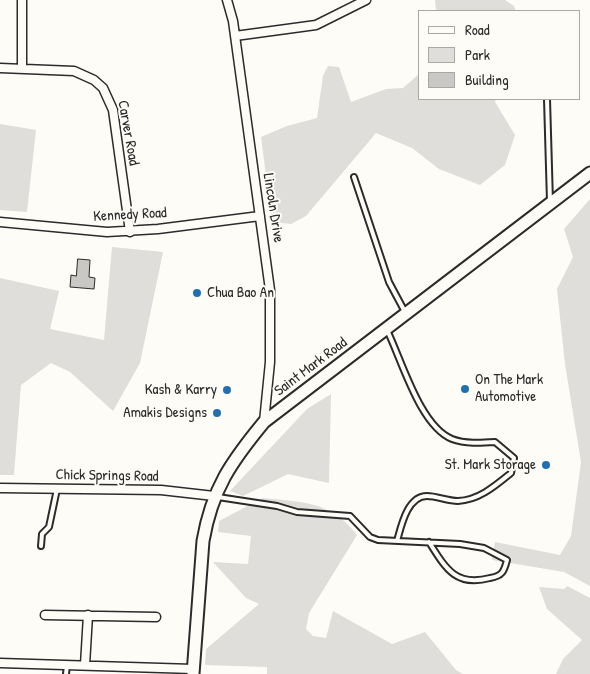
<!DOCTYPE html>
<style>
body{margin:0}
#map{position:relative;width:590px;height:674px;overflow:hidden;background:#fdfcf7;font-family:"Patrick Hand",sans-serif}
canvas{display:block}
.legend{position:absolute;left:418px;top:10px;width:162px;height:90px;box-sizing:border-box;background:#fdfcf7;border:1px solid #a9a8a5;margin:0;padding:6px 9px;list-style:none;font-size:15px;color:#2b2b2b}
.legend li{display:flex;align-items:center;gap:10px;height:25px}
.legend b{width:25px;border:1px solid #a9a8a5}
</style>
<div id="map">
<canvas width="590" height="674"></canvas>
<ul class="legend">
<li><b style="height:6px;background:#fdfcf7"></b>Road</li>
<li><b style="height:14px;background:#dfdeda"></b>Park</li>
<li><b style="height:14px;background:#c9c8c4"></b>Building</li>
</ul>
</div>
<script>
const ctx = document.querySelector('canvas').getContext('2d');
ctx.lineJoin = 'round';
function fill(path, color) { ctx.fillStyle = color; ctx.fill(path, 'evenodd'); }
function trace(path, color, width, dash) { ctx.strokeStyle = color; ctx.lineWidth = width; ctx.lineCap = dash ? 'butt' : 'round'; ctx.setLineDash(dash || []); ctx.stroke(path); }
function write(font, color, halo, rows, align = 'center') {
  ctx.font = font + ' "Patrick Hand",sans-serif'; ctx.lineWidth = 4; ctx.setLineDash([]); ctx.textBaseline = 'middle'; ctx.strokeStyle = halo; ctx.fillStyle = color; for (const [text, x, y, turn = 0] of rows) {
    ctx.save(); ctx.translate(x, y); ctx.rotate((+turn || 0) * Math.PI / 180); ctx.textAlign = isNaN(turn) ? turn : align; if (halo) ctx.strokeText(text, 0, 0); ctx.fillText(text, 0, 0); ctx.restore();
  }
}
fill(new Path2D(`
 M 435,0 L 505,0 L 514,6 L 516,11 L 436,11 Z
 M 328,66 L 339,67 L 351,102 L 386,89 L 403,88 L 419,74 L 419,99 L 496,99 L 495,102 L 515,135 L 505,165 L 480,185 L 439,169 L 412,148 L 376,133 L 306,216 L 291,224 L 272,222 L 261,137 L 287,126 L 317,118 L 323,76 Z
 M 0,124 L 36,130 L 27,212 L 0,210 Z
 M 590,199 L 590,586 L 564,572 L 492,560 L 495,542 L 560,555 L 571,536 L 581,462 L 565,364 L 557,289 L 573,257 L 564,229 Z
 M 112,247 L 163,252 L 140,363 L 113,411 L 70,372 L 51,363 L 21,385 L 14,475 L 0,475 L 0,278 L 59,291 L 50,329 L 104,340 Z
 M 331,394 L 329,483 L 288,474 L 243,496 L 230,491 L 307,409 Z
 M 263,498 C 302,502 331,501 357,535 L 309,613 L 306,629 L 313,636 L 326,638 L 333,611 L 392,644 L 425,632 L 456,670 L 463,674 L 267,674 L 267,667 L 205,665 L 206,649 L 259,604 L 246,598 L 213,562 L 248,564 L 251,536 L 218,532 L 219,521 Z
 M 567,586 L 590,598 L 590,674 L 556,674 L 563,659 L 582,640 L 547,609 L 539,587 L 564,589 Z`), '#dfdeda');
const building = new Path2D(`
 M 78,259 L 90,260 L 89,277 L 95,278 L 94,289 L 70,287 L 71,275 L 76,276 Z`);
fill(building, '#c9c8c4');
trace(building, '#2b2b2b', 1);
const lane = new Path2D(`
 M 547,99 L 550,202
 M 354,177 L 389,282 L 405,312
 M 387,330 C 402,361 420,426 452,439 C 465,444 481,443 495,442 L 514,458 L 511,473 C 495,486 479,500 458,501 C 447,501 437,496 427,496 C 407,496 401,527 397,541
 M 218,497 L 277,506 L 297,512 L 350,516 L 370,537 L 378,540 L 460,544 L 484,548 L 507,560 C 504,572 502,576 490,578 C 456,587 446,569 429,542
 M 41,546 L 42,534 L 49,527 L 57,489
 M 66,674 L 67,665`);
const street = new Path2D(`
 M 227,0 L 233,21 L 270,290 L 270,362 L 264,422
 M 235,36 L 316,25 L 366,0
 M 0,68 L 74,71 L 94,80 L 103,88 L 113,110 L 130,232
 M 22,68 L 22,0
 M 0,222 L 107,232 L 158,229 L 260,216
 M 0,488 L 161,490 L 214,496
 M 45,615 L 156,617
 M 0,663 L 193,669
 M 85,665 L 88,615`);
const secondary = new Path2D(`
 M 193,674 L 203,541 C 212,489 231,462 264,422 L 590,173`);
trace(lane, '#2b2b2b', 8);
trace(street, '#2b2b2b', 11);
trace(secondary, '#2b2b2b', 15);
trace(lane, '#fdfcf7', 4);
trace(street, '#fdfcf7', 8);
trace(secondary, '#fdfcf7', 11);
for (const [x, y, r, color] of [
 [197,293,5,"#1f6fb2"],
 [465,389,5,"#1f6fb2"],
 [227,390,5,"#1f6fb2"],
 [217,413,5,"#1f6fb2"],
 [546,465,5,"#1f6fb2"]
]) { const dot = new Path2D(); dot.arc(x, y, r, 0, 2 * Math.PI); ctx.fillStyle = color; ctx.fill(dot); trace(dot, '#fdfcf7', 2); }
write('15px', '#2b2b2b', '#fdfcf7', [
 ["Carver Road",128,133,80],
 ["Lincoln Drive",273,208,81],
 ["Kennedy Road",130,215,-3],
 ["Saint Mark Road",311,367,-37],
 ["Chick Springs Road",107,476,1]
]);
write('15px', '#2b2b2b', '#fdfcf7', [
 ["Chua Bao An",207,293,"left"],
 ["On The Mark",475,380,"left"],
 ["Automotive",475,397,"left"],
 ["Kash & Karry",217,390],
 ["Amakis Designs",207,413],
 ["St. Mark Storage",536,465]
], 'right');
</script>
